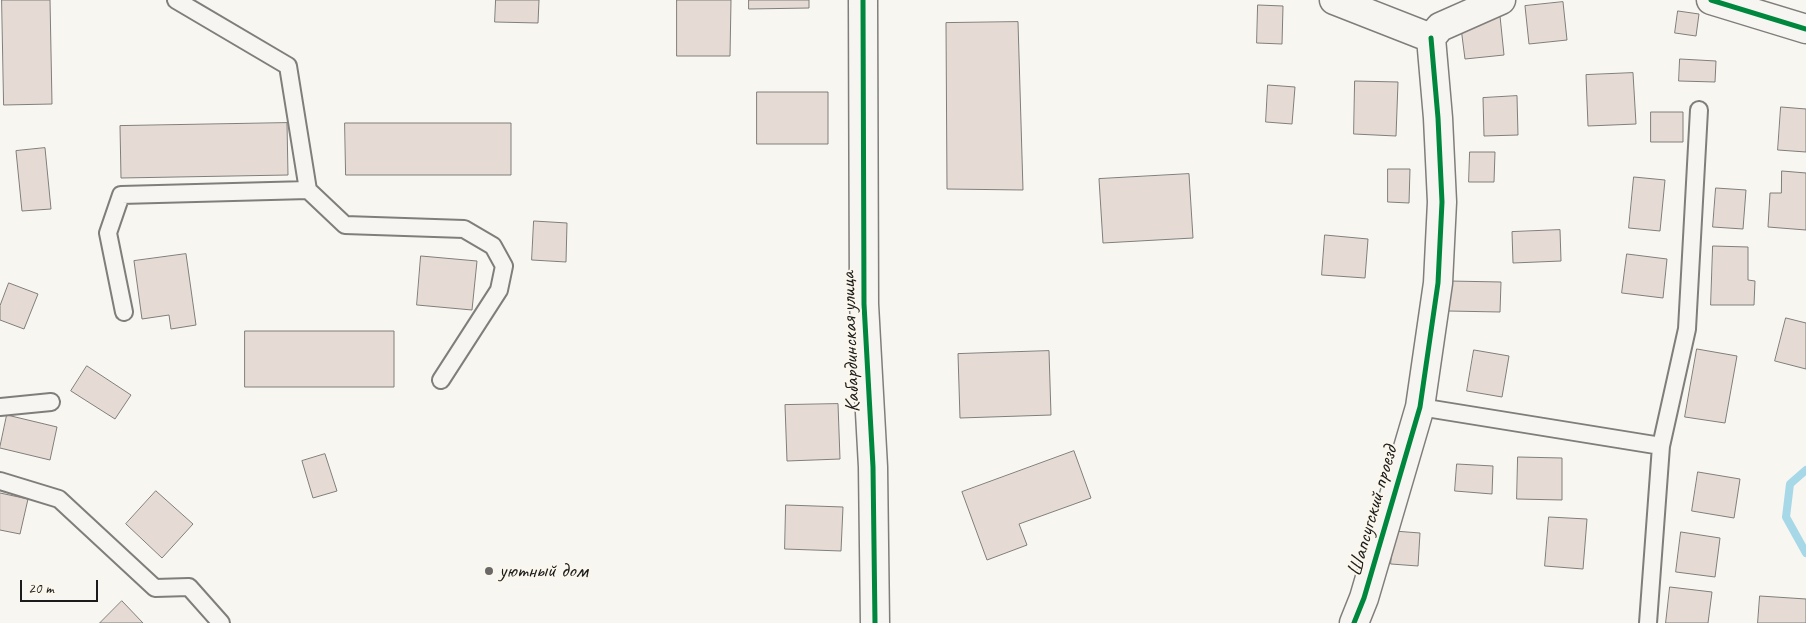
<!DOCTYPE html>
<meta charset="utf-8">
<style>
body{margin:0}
#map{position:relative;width:1806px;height:623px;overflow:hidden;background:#f8f6f0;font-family:Caveat,sans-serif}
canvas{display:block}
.scale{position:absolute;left:20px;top:580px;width:78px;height:22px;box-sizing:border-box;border:2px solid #1c1c1c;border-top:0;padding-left:6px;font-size:15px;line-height:18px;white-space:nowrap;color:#1c1c1c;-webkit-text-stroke:4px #fbf7ec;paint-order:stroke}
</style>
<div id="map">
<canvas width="1806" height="623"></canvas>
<div class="scale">20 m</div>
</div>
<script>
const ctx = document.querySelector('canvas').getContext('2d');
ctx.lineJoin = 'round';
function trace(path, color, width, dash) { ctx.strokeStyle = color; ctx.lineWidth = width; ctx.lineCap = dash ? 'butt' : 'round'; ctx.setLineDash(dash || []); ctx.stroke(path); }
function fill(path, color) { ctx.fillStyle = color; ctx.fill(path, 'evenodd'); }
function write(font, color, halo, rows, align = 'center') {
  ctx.font = font + ' Caveat,sans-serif'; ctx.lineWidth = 4; ctx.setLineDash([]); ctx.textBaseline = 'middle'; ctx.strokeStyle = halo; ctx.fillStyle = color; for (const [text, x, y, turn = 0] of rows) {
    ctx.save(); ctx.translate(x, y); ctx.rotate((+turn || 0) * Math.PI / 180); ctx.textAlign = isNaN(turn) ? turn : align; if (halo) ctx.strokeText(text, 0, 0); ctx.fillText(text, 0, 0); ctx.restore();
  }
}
trace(new Path2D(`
 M 1806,470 L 1790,484 L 1786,517 L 1806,553`), '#a6d8e8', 8);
const building = new Path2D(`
 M 2,0 L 50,0 L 52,104 L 4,105 Z
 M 496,0 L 539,0 L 538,23 L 495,22 Z
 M 677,0 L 731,0 L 730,56 L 677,56 Z
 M 749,0 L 809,0 L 809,8 L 749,9 Z
 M 1563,2 L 1567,40 L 1529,44 L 1525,6 Z
 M 1258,5 L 1283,6 L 1282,44 L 1257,43 Z
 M 1678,11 L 1699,14 L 1696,36 L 1675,33 Z
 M 1500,16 L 1504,55 L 1465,59 L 1460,20 Z
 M 1018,22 L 1023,190 L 947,189 L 946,23 Z
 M 1680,59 L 1716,61 L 1715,82 L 1679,81 Z
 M 1633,73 L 1636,124 L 1588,126 L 1586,75 Z
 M 1355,81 L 1398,82 L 1396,136 L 1354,134 Z
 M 1268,85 L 1295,87 L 1292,124 L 1266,122 Z
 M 757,92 L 828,92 L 828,144 L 757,144 Z
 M 1517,96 L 1518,135 L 1484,136 L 1483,98 Z
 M 1781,107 L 1806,109 L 1806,152 L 1778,150 Z
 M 1651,112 L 1683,112 L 1683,142 L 1651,142 Z
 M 287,123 L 288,175 L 121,178 L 120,126 Z
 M 345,123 L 511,123 L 511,175 L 346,175 Z
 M 45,148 L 51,209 L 22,211 L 16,151 Z
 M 1470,152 L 1495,152 L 1494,182 L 1469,182 Z
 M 1388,169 L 1410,169 L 1409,203 L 1388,202 Z
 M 1782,171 L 1806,173 L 1806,230 L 1768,227 L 1770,193 L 1781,193 Z
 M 1189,174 L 1193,238 L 1103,243 L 1099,179 Z
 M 1634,177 L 1665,180 L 1660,231 L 1629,228 Z
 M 1716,188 L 1746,190 L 1743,229 L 1713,227 Z
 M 534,221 L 567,223 L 566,262 L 532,260 Z
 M 1560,230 L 1561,261 L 1513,263 L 1512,232 Z
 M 1325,235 L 1368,239 L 1365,278 L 1322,275 Z
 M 1713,246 L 1748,247 L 1748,280 L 1755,281 L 1754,305 L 1711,305 Z
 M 186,254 L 196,325 L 171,329 L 169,315 L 142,319 L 134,261 Z
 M 1627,254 L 1667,259 L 1663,298 L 1622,293 Z
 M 421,256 L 477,261 L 472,310 L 417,305 Z
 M 1449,281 L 1501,282 L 1500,312 L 1448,311 Z
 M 9,283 L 38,294 L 24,329 L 0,320 L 0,306 Z
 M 1786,318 L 1806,323 L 1806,369 L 1775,361 Z
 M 245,331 L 394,331 L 394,387 L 245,387 Z
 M 1697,349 L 1737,356 L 1725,423 L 1685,417 Z
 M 1474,350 L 1509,356 L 1502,397 L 1467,391 Z
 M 1049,351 L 1051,415 L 960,418 L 958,354 Z
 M 87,366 L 131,395 L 115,419 L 71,391 Z
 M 838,404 L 840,459 L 787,461 L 785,405 Z
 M 7,415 L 57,427 L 50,460 L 0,448 Z
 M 1074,451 L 1091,498 L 1019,524 L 1027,545 L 987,560 L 962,492 Z
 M 325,454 L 337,491 L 313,498 L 302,461 Z
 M 1518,457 L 1562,458 L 1562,500 L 1517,499 Z
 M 1457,464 L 1493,466 L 1492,494 L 1455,491 Z
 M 1698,472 L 1740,479 L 1734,518 L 1692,511 Z
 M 156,491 L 193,524 L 162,558 L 126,524 Z
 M 0,493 L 28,499 L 20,534 L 0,530 Z
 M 786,505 L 843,507 L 841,551 L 785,549 Z
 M 1549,517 L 1587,519 L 1583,569 L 1545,566 Z
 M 1394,531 L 1420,533 L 1418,566 L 1391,564 Z
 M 1681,532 L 1720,538 L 1715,577 L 1676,572 Z
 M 1670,587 L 1712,592 L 1708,623 L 1666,623 Z
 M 1760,596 L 1806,599 L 1806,623 L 1758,623 Z
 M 122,601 L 143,623 L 100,623 Z`);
fill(building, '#e6dbd4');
trace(building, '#7f7e7b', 1);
const service = new Path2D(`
 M 176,0 L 288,66 L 308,190
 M 124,312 L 108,233 L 121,195 L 308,190 L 345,225 L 464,229 L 493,246 L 504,266 L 499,290 L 441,380
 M 0,407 L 51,402
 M 1420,407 L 1661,446
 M 0,481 L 59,499 L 155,588 L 189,587 L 221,623
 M 1648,623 L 1661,446 L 1687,329 L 1699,110`);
const minor = new Path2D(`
 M 863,0 L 864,304 L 873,467 L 875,623
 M 1334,0 L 1431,38
 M 1711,0 L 1806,29
 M 1431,38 L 1440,27 L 1501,0
 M 1354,623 L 1364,598 L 1420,407 L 1438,283 L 1442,202 L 1438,118 L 1431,38`);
trace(service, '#7f7e7b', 20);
trace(minor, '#7f7e7b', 31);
trace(service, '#f6f5f1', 16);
trace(minor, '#f6f5f1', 28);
trace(new Path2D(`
 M 863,0 L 864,304 L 873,467 L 875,623
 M 1711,0 L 1806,29
 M 1354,623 L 1364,598 L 1420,407 L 1438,283 L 1442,202 L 1438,118 L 1431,38`), '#00873e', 5);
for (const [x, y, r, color] of [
 [489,571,5,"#696866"]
]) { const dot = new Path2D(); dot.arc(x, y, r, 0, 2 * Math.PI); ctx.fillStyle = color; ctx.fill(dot); trace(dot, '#fbf7ec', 2); }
write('21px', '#1c1c1c', '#fbf7ec', [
 ["Кабардинская улица",851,342,-92],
 ["Шапсугский проезд",1373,511,-74]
]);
write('21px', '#1c1c1c', '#fbf7ec', [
 ["уютный дом",499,571]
], 'left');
</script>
